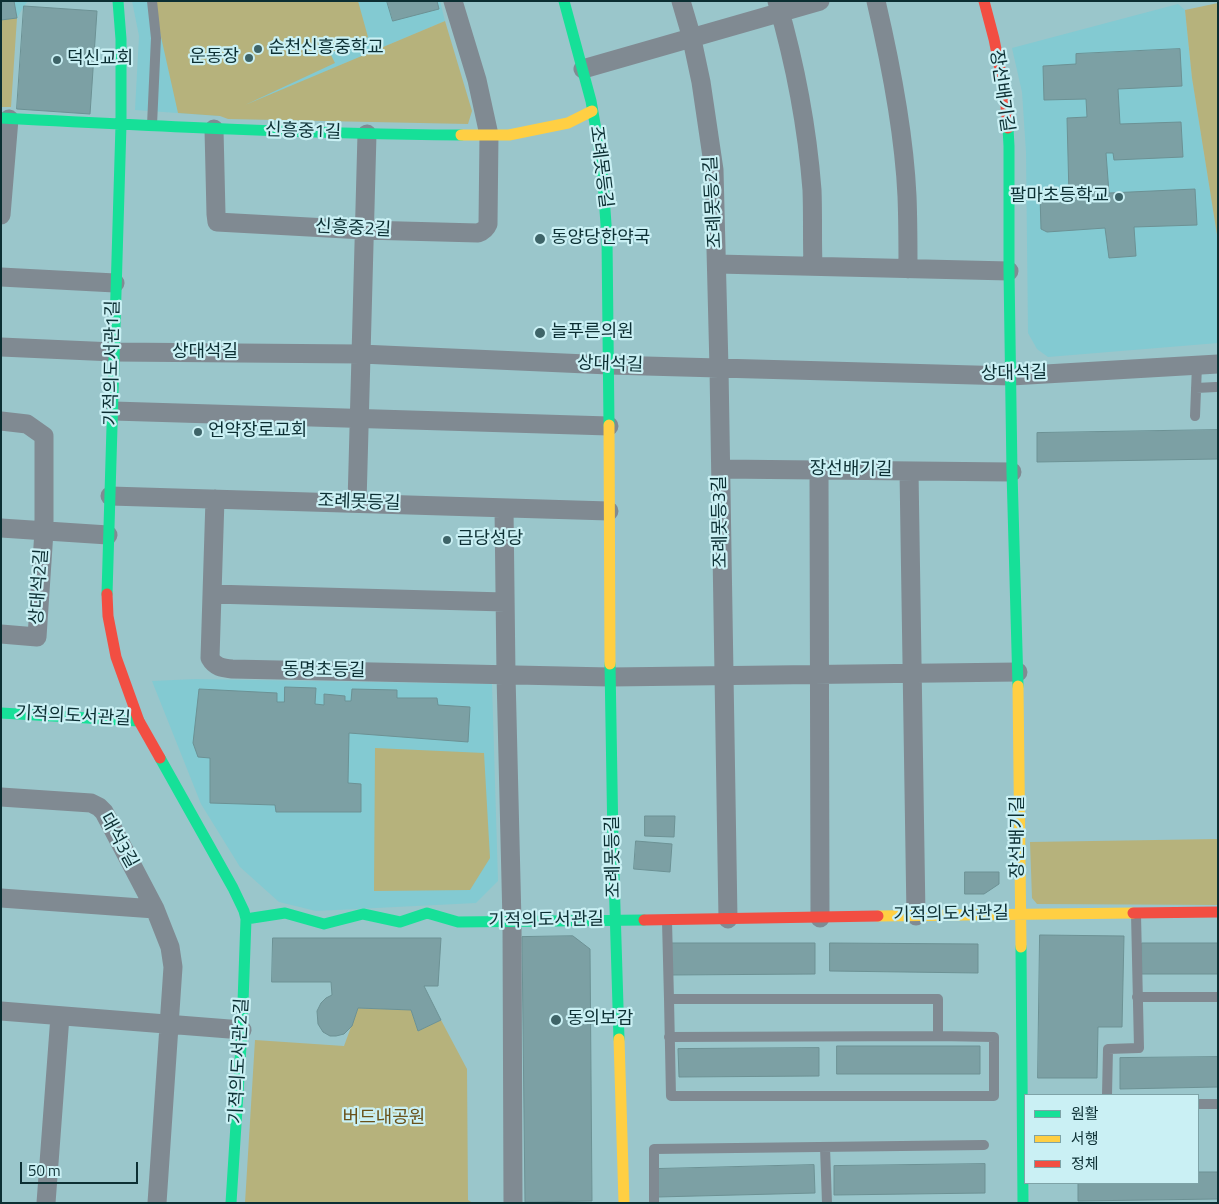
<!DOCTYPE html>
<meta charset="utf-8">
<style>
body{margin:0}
#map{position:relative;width:1219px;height:1204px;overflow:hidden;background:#9ac6cb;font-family:"Titillium Web","Noto Sans KR",sans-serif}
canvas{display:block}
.frame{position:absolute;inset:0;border:2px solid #0c2f33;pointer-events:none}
.legend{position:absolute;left:1024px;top:1094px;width:175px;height:90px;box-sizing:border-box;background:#caf0f4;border:1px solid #7ea3a7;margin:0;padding:6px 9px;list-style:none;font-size:15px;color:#0c2f33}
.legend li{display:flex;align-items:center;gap:10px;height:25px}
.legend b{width:25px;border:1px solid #7ea3a7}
.scale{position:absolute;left:20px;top:1162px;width:118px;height:22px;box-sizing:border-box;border:2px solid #0c2f33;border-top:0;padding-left:6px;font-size:15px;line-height:18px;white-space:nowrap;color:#0c2f33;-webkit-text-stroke:4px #caf0f4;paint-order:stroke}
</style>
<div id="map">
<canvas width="1219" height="1204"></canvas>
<div class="frame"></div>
<ul class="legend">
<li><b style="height:6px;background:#16e098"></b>원활</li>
<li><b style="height:6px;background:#ffcf43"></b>서행</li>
<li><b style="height:6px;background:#f24e42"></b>정체</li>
</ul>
<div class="scale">50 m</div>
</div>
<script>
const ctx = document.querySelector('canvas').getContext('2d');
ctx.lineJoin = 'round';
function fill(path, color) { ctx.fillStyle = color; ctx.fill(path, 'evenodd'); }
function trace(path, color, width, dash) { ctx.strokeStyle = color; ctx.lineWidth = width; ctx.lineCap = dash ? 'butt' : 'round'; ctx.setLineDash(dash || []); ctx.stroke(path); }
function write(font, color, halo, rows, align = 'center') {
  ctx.font = font + ' "Titillium Web","Noto Sans KR",sans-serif'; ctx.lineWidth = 4.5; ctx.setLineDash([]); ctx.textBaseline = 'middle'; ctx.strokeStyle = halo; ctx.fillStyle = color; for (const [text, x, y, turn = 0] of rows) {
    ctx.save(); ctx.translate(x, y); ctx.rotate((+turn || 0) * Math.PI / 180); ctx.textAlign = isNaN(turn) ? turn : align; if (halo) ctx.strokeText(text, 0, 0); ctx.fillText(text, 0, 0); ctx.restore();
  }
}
fill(new Path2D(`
 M 1,1 L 28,1 L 24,6 L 17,18 L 1,20 Z
 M 132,1 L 440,1 L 445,21 L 220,116 L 135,110 L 139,36 Z
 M 1178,4 L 1185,10 L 1192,78 L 1218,241 L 1218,343 L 1048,357 L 1037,349 L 1028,333 L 1026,152 L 1022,92 L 1012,48 Z
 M 196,679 L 492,684 L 498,881 L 476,903 L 316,911 L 279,902 L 240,867 L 201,804 L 152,681 Z`), '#83cad2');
fill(new Path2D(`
 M 153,1 L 358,1 L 368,37 L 330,53 L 335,63 L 245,105 L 445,21 L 472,111 L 468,124 L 228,119 L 220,116 L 178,113 Z
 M 1218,3 L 1218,241 L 1192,78 L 1185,10 Z
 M 17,18 L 11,107 L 1,107 L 1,20 Z
 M 375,748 L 484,753 L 490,858 L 470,890 L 374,891 Z
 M 1218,839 L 1218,905 L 1037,904 L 1032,898 L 1030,842 Z
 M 358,1008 L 411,1010 L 418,1031 L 441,1020 L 467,1069 L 468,1200 L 473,1203 L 245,1203 L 255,1040 L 344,1046 Z`), '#b6b27c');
const building = new Path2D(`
 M 1,1 L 14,1 L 17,18 L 1,20 Z
 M 387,1 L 437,1 L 439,9 L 393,21 Z
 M 24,6 L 97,11 L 90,114 L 17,109 Z
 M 1180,49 L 1182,86 L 1118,89 L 1120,124 L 1181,122 L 1183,157 L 1114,160 L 1113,153 L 1106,153 L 1109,193 L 1195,189 L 1197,225 L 1134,227 L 1136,256 L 1109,258 L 1105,228 L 1047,232 L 1041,229 L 1040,196 L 1069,195 L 1067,118 L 1087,117 L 1086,99 L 1044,100 L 1043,66 L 1076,64 L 1076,54 Z
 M 1218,430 L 1218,459 L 1037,462 L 1037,433 Z
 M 285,687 L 316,688 L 315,704 L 324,705 L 324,694 L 345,696 L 345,701 L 351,701 L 352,689 L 397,690 L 397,698 L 437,698 L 438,705 L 470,707 L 468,742 L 349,733 L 348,783 L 361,784 L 361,812 L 276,812 L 275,805 L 210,803 L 210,758 L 198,757 L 193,743 L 199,689 L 277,693 L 277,702 L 284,702 Z
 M 645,816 L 675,816 L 674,837 L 645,836 Z
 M 636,841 L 672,844 L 670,872 L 634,869 Z
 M 965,872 L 999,872 L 999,884 L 984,894 L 965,894 Z
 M 1040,935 L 1124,936 L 1122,1027 L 1098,1027 L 1097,1078 L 1038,1078 Z
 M 573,936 L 590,949 L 592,1201 L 525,1202 L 522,937 Z
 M 273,938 L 441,938 L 438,986 L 424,986 L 441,1020 L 418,1031 L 411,1010 L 358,1008 L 352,1026 L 344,1034 L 336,1036 L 330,1036 L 323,1032 L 318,1024 L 317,1011 L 321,1003 L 326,998 L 332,995 L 331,982 L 272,982 Z
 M 670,943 L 815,943 L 815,974 L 670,975 Z
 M 830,943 L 978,944 L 978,973 L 830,971 Z
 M 1142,943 L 1218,943 L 1218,974 L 1142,974 Z
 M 837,1046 L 980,1046 L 980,1074 L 837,1074 Z
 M 819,1048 L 819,1076 L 679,1077 L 678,1049 Z
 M 1218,1057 L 1218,1087 L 1120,1089 L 1120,1058 Z
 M 985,1164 L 985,1193 L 834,1195 L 834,1166 Z
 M 814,1165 L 815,1193 L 657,1197 L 656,1169 Z
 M 1198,1172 L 1218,1172 L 1218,1199 L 1078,1201 L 1078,1183 L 1198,1183 Z`);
fill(building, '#7ca0a4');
trace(building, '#6c9194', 1);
trace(new Path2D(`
 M 152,1 L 156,38 L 152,125
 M 1196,388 L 1216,387
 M 1195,416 L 1197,365
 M 667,921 L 669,999 L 938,999 L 938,1036 L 994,1037 L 994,1096 L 671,1096 L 669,999
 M 1137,997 L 1218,997
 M 669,1037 L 938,1036
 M 1107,1095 L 1108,1049 L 1139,1048 L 1136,914
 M 1198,1104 L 1218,1104
 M 825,1147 L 827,1203
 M 654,1203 L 654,1149 L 984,1145`), '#808a92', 10);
trace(new Path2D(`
 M 681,1 L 691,35 L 701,82 L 714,170 L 719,368 L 728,919
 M 777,1 C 795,63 807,125 812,190 C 813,215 812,241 813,266
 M 876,1 C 891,65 904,131 907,196 C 908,221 908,245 908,269
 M 583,69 L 820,1
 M 214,129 L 216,214 L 217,222 L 364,230 L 478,233 C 484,231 486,229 488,224 L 489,135 L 477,80 L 453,1
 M 1,215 L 9,119
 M 717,264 L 1009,271
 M 1,277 L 115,283
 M 1,347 L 114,352 L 361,354 L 609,365 L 1011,376 L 1218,364
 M 113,411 L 609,426
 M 1,421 L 27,424 L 44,436 L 44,531 L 37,637 L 1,634
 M 721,469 L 1012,472
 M 819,470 L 820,918
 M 909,471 L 916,916
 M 110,496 L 609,511
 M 215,499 L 210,658 C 215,667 222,668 232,669 L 610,677 L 1018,672
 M 357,503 L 367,134
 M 504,508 L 506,675 L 512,922 L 513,1203
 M 1,528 L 108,535
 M 212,594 L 505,602
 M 1,797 L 91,803 L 99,807 L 104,812 L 155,909 L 170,947 L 173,967 L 157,1203
 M 1,898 L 155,909
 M 1,1011 L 242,1030
 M 46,1203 L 60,1016`), '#808a92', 19);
trace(new Path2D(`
 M 564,1 L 591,101 L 598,141 L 603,181 L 607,239 L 609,425
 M 1,118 C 154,126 308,134 461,135
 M 1008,128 L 1009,146 L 1009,271 L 1012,472 L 1018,686
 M 107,594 L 121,125 L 121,39 L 118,1
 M 610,664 L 613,843 L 619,1039
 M 1,713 L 139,721
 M 160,758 L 233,888 L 244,911 L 246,919 L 285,913 L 324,924 L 363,914 L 400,922 L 427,913 L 458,922 L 644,920
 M 1021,947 L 1023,1203
 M 231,1203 L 242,1030 L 246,919`), '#16e098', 11);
trace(new Path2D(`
 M 461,135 L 509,135 L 568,123 L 592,111
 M 609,425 L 610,664
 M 1018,686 L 1021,947
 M 878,916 L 1133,913
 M 619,1039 L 624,1203`), '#ffcf43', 11);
trace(new Path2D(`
 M 984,1 L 994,39 L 1005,94 L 1008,128
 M 107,594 L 108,616 L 116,657 L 139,721 L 160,758
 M 1133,913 L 1218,912
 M 644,920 L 878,916`), '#f24e42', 11);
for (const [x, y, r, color] of [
 [258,49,5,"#3e6468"],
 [249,58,5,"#3e6468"],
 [57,60,5,"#3e6468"],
 [1119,197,5,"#3e6468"],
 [540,239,6,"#3e6468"],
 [540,333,6,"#3e6468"],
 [198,432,5,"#3e6468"],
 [447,540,5,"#3e6468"],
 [556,1020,6,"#3e6468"]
]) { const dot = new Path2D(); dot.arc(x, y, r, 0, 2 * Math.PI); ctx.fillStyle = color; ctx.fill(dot); trace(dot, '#caf0f4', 2); }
write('18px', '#0c2f33', '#caf0f4', [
 ["순천신흥중학교",268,49],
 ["운동장",239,58,"right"],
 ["덕신교회",67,60],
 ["팔마초등학교",1109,197,"right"],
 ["동양당한약국",551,239],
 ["늘푸른의원",551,333],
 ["언약장로교회",208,432],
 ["금당성당",457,540],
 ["동의보감",567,1020]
], 'left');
write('18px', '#0c2f33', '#caf0f4', [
 ["장선배기길",1001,91,82],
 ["신흥중1길",303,132,2],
 ["조례못등길",600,167,83],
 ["조례못등2길",714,202,-93],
 ["신흥중2길",353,229,3],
 ["상대석길",205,353],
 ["기적의도서관1길",113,363,-89],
 ["상대석길",610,365,2],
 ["상대석길",1014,374,-1],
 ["장선배기길",851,470,1],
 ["조례못등길",359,503,2],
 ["조례못등3길",721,522,-91],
 ["상대석2길",40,587,-86],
 ["동명초등길",324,671,1],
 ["기적의도서관길",73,717,3],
 ["장선배기길",1019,837,-90],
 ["대석3길",118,841,61],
 ["조례못등길",614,857,-91],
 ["기적의도서관길",951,915,-1],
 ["기적의도서관길",546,921,-1],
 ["기적의도서관2길",240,1061,-87]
]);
write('18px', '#69511a', '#caf0f4', [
 ["버드내공원",384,1119]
]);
</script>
